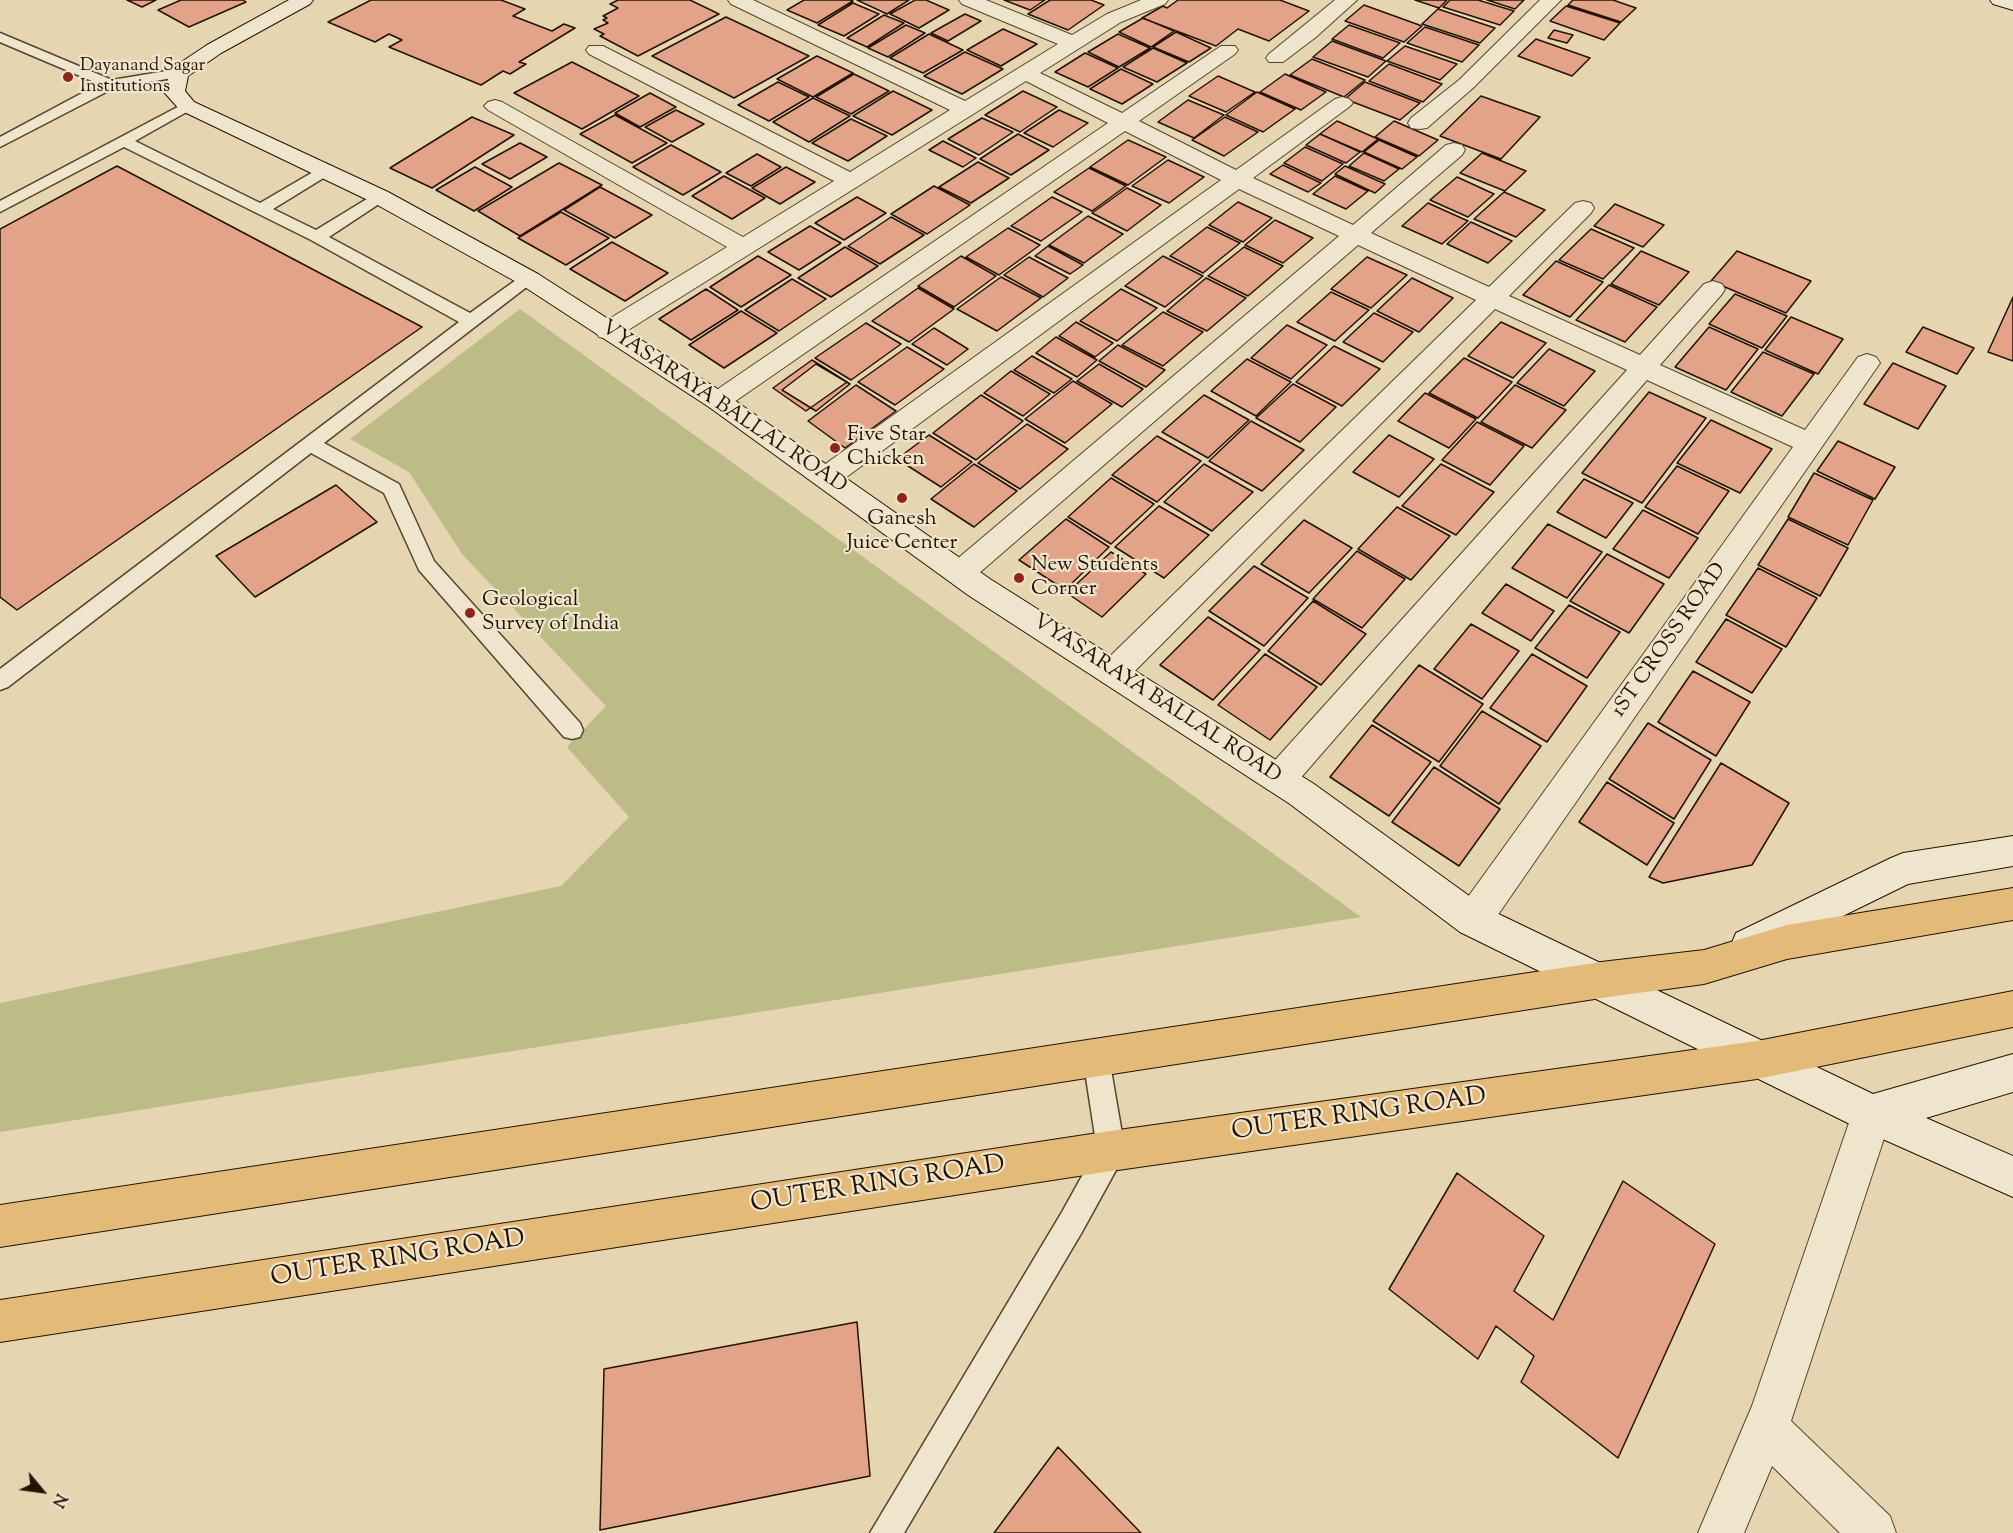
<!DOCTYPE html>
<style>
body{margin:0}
#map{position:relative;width:2013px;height:1533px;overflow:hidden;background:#e6d5b1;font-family:"Sorts Mill Goudy",serif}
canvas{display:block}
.north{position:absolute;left:12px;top:1461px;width:60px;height:60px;-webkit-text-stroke:4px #efe4cc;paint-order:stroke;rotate:119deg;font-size:16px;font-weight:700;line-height:24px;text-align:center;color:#241300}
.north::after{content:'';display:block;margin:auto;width:21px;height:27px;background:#241300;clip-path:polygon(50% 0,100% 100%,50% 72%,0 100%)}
</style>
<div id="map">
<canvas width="2013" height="1533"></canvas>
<div class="north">N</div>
</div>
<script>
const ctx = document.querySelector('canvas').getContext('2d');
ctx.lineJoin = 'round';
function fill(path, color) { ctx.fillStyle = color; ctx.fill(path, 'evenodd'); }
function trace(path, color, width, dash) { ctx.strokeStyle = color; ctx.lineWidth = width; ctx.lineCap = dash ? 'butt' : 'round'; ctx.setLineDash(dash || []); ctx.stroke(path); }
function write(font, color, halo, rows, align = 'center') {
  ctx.font = font + ' "Sorts Mill Goudy",serif'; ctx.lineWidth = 4.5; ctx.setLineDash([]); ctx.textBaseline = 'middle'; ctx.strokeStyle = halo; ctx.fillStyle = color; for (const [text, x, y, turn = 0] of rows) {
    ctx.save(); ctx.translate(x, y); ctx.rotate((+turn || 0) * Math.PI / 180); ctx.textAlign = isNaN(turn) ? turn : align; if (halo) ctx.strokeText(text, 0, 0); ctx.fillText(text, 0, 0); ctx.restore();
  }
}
fill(new Path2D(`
 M 520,309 L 1361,917 L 0,1132 L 0,1003 L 561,886 L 629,817 L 567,747 L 606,706 L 462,554 L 409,472 L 350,439 Z`), '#bdbb86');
const building = new Path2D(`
 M 127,0 L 156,0 L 142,7 Z
 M 181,0 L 243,0 L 246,2 L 189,27 L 158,10 Z
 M 371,0 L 501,0 L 525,9 L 513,16 L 552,31 L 564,24 L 575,28 L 519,62 L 526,64 L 510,74 L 503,71 L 481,85 L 389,47 L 402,40 L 389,34 L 375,42 L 328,22 Z
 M 618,0 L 690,0 L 719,14 L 638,56 L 600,36 L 604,34 L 594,29 L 608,23 L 603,20 L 607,18 L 603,16 L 618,8 L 610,4 Z
 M 804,0 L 850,0 L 853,1 L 817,23 L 787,10 Z
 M 857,0 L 909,0 L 887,14 Z
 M 915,0 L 926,0 L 949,10 L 919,28 L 890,14 Z
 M 1004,0 L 1045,0 L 1030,10 Z
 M 1050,0 L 1091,0 L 1104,5 L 1068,30 L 1028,14 Z
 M 1178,0 L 1280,0 L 1309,11 L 1269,41 L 1238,29 L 1216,46 L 1142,18 L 1163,6 L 1167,8 Z
 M 1415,0 L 1447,0 L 1439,8 Z
 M 1450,0 L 1478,0 L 1514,11 L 1500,25 L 1443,7 Z
 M 1487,0 L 1524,0 L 1515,9 Z
 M 1573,0 L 1613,0 L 1636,8 L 1621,22 L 1568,5 Z
 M 853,3 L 879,14 L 844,36 L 818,25 Z
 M 1364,5 L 1422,26 L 1404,42 L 1345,21 Z
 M 1566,6 L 1620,23 L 1604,40 L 1550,21 Z
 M 1438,9 L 1495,28 L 1480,43 L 1422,24 Z
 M 965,14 L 981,21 L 948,41 L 931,33 Z
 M 884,15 L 904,23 L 867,47 L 847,38 Z
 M 726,17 L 809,56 L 734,98 L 652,56 Z
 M 1143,18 L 1174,31 L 1151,47 L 1119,32 Z
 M 906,25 L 925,33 L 888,57 L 868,48 Z
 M 1349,25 L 1400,43 L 1383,58 L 1332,39 Z
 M 1425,27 L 1479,45 L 1462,62 L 1407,43 Z
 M 1003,29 L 1037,44 L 1001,66 L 967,50 Z
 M 1554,30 L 1573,35 L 1567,43 L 1548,38 Z
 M 1176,32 L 1211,48 L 1189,62 L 1153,47 Z
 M 929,34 L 963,50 L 923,73 L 890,58 Z
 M 1118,34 L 1150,48 L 1119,67 L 1088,52 Z
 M 1536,39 L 1590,58 L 1572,76 L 1518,56 Z
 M 1332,41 L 1386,61 L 1368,77 L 1313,57 Z
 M 1405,46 L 1457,64 L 1440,80 L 1387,61 Z
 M 1153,48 L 1187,63 L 1157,82 L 1123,67 Z
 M 965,52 L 1003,69 L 962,94 L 924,76 Z
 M 1085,53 L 1118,68 L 1088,87 L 1055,72 Z
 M 817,56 L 853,73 L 813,97 L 777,79 Z
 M 1312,59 L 1365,80 L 1344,97 L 1290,75 Z
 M 572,62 L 639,96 L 582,129 L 514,93 Z
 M 1389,64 L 1442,84 L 1423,102 L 1369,81 Z
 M 1121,69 L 1153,84 L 1122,104 L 1090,89 Z
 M 854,74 L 889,91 L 851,114 L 816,97 Z
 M 1285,74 L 1326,92 L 1301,110 L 1260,92 Z
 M 1218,76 L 1255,92 L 1226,112 L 1189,96 Z
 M 778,82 L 809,97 L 769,121 L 738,105 Z
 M 1365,82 L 1420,103 L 1400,120 L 1345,99 Z
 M 893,91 L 932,110 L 892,135 L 853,116 Z
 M 1023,91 L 1057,107 L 1020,132 L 985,115 Z
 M 1257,92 L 1295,109 L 1263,132 L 1226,115 Z
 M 650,93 L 676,107 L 640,127 L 615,113 Z
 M 1481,96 L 1540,117 L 1501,159 L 1440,136 Z
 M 813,98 L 850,116 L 809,142 L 773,122 Z
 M 1188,100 L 1224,115 L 1194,138 L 1158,122 Z
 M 676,110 L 704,124 L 672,142 L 645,127 Z
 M 1059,110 L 1088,123 L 1053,147 L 1024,133 Z
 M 615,115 L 667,143 L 632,163 L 580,134 Z
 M 472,117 L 514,135 L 432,188 L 390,168 Z
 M 1225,117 L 1258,132 L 1224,156 L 1192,140 Z
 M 982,118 L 1013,132 L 979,155 L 948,139 Z
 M 851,119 L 887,136 L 848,161 L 812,143 Z
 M 1337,121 L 1378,139 L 1362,152 L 1320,134 Z
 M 1394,121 L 1438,140 L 1419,156 L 1375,137 Z
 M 1018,134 L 1049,150 L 1011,175 L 980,159 Z
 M 1320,134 L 1360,152 L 1346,163 L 1306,145 Z
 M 1128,140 L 1166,157 L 1128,185 L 1090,167 Z
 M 1379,140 L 1417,157 L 1402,169 L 1364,152 Z
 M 943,141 L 976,158 L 963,167 L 929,150 Z
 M 520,143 L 547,157 L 510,179 L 482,164 Z
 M 671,145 L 721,172 L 683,195 L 633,167 Z
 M 1305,147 L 1343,164 L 1322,181 L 1284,163 Z
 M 1364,153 L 1399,169 L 1384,181 L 1349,166 Z
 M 1482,153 L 1526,171 L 1505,191 L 1460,173 Z
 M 757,154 L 781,167 L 751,186 L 726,173 Z
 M 1168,160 L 1204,177 L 1169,203 L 1132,186 Z
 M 978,162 L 1009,178 L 971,203 L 939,187 Z
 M 559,163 L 602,185 L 520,236 L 478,211 Z
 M 1283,165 L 1321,183 L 1308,192 L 1270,174 Z
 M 117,166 L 422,327 L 17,610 L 0,597 L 0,229 Z
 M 1345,166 L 1385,184 L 1375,193 L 1335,174 Z
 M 475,167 L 512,187 L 474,211 L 436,190 Z
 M 786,167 L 815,182 L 780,204 L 752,188 Z
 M 1089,168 L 1126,186 L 1092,211 L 1054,192 Z
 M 724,176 L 765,198 L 732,219 L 692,196 Z
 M 1335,176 L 1368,191 L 1346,209 L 1313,194 Z
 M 1457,177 L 1494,194 L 1468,217 L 1430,200 Z
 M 934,186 L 970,205 L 927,234 L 891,214 Z
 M 600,187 L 652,215 L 615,238 L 564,210 Z
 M 1127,188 L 1161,205 L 1127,231 L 1092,213 Z
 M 1504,192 L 1545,210 L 1516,237 L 1474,219 Z
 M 857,197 L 886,213 L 844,240 L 815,223 Z
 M 1052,197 L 1082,212 L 1041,241 L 1011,226 Z
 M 1238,202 L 1272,218 L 1243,242 L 1209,225 Z
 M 1428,203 L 1468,221 L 1442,244 L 1402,226 Z
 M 1615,204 L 1664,225 L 1643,247 L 1594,226 Z
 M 561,212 L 609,238 L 566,265 L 518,238 Z
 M 1088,216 L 1123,234 L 1084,263 L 1049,245 Z
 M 891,217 L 924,235 L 880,264 L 848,246 Z
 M 1275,220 L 1313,238 L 1283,263 L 1245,245 Z
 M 1471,222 L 1512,241 L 1488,263 L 1447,244 Z
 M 810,226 L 841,243 L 799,270 L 768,252 Z
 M 1207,227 L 1240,243 L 1203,273 L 1170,256 Z
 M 1008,228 L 1040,245 L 999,275 L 966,257 Z
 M 1591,229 L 1634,248 L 1603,279 L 1559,260 Z
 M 612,242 L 668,273 L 625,301 L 570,269 Z
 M 1048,246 L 1083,265 L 1070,274 L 1035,256 Z
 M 845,247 L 878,266 L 831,297 L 798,278 Z
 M 1244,247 L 1283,266 L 1248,296 L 1208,276 Z
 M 1641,251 L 1689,272 L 1659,305 L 1611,284 Z
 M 1737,251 L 1811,281 L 1786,313 L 1711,281 Z
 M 758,256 L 791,275 L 741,307 L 710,287 Z
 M 961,256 L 996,276 L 954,307 L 918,286 Z
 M 1163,256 L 1203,276 L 1165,307 L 1125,286 Z
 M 1029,257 L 1068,278 L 1043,297 L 1004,275 Z
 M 1367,257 L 1407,275 L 1371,308 L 1331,289 Z
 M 1556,261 L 1603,282 L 1570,317 L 1523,295 Z
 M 1001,277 L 1041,298 L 997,331 L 957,309 Z
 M 1206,278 L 1246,298 L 1207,331 L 1167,311 Z
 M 1412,278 L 1453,298 L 1419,332 L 1377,311 Z
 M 792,279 L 826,299 L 779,331 L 745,310 Z
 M 1609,285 L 1657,307 L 1625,342 L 1576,320 Z
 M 918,288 L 954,309 L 909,342 L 872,321 Z
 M 706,289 L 738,310 L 691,340 L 659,319 Z
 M 1121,289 L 1157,308 L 1117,341 L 1080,321 Z
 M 1331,292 L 1369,310 L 1335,341 L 1297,322 Z
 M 1735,294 L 1787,316 L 1762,348 L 1709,324 Z
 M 2013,297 L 2013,361 L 1988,352 Z
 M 741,311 L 777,333 L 724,368 L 689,345 Z
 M 1163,312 L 1203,332 L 1163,366 L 1122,345 Z
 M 1374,313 L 1413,332 L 1383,362 L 1343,342 Z
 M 1791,317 L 1843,339 L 1818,374 L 1765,350 Z
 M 1076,322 L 1113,343 L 1095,357 L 1059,336 Z
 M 1501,322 L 1546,343 L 1513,378 L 1468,356 Z
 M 866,323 L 901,344 L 851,380 L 815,358 Z
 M 1287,325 L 1327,345 L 1291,379 L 1251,358 Z
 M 1709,327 L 1758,349 L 1726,390 L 1675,367 Z
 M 1923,327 L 1974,348 L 1957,374 L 1906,352 Z
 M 934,328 L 968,349 L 947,365 L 912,344 Z
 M 1056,337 L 1097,360 L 1077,377 L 1036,353 Z
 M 1118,345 L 1165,370 L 1146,387 L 1099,361 Z
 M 1334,346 L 1380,369 L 1342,406 L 1296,382 Z
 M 907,347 L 944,369 L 895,405 L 858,382 Z
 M 1549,349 L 1595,371 L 1564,406 L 1517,383 Z
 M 1763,352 L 1814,374 L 1782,416 L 1731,392 Z
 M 1032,356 L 1072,379 L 1054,393 L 1014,370 Z
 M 1464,358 L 1512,382 L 1478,418 L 1429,393 Z
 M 1247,359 L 1291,382 L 1256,416 L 1211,391 Z
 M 812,360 L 847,382 L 806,411 L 773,388 Z
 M 1893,363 L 1946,386 L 1918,429 L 1864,404 Z
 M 816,364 L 850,384 L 816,411 L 782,390 Z
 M 1099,364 L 1143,389 L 1122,407 L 1077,381 Z
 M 1011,371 L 1050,394 L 1023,416 L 984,393 Z
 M 1073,381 L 1112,404 L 1065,443 L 1025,419 Z
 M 1293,384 L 1336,407 L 1300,442 L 1256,418 Z
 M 856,385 L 896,411 L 845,448 L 808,421 Z
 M 1515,385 L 1566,410 L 1532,448 L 1481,422 Z
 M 1649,392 L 1706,418 L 1642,503 L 1582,473 Z
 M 1425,393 L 1476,419 L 1449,448 L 1398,421 Z
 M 981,395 L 1023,421 L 976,460 L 933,433 Z
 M 1204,395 L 1249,420 L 1208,458 L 1162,432 Z
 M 1711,420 L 1772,449 L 1740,493 L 1677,463 Z
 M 1251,421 L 1304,450 L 1262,491 L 1209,461 Z
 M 1477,422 L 1524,446 L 1490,485 L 1442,460 Z
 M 1027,424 L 1068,449 L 1020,489 L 978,463 Z
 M 929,435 L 972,462 L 941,487 L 897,459 Z
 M 1389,435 L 1434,459 L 1399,497 L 1353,472 Z
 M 1157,436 L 1201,461 L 1157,502 L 1112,475 Z
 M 1838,441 L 1895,467 L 1875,499 L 1817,471 Z
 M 974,464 L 1017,491 L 974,527 L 931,499 Z
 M 1204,464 L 1253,492 L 1212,531 L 1164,502 Z
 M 1441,464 L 1494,492 L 1456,535 L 1402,506 Z
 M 1677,466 L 1729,491 L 1698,534 L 1645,507 Z
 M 1814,473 L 1873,500 L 1848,545 L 1788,517 Z
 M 1111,478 L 1154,504 L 1111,544 L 1068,517 Z
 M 1584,479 L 1633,503 L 1606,538 L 1557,512 Z
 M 336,485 L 377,522 L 255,597 L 216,556 Z
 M 1159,506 L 1209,535 L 1164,578 L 1115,547 Z
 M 1397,507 L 1450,536 L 1411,580 L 1358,549 Z
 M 1643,510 L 1698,538 L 1669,578 L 1613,549 Z
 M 1066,519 L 1109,547 L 1065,590 L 1019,560 Z
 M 1788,519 L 1848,548 L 1820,596 L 1758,565 Z
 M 1304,520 L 1352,548 L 1309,593 L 1261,564 Z
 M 1548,524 L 1602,552 L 1567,598 L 1512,568 Z
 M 1357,551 L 1405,579 L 1362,628 L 1313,599 Z
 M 1111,552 L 1146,574 L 1102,617 L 1067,593 Z
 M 1607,554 L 1664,584 L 1629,633 L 1570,601 Z
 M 1254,566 L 1308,598 L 1264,646 L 1209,611 Z
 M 1758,568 L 1817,598 L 1786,647 L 1726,615 Z
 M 1506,584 L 1554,611 L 1531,641 L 1482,613 Z
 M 1313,601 L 1366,634 L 1321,685 L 1268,651 Z
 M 1569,605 L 1620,632 L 1587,678 L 1535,648 Z
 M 1208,617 L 1260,650 L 1213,700 L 1160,665 Z
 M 1726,619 L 1782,649 L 1752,693 L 1696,662 Z
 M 1471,624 L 1519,651 L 1482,699 L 1434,669 Z
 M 1265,654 L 1317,687 L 1270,740 L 1218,705 Z
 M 1532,654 L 1587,686 L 1547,742 L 1490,708 Z
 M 1419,665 L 1483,704 L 1439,762 L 1373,721 Z
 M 1693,671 L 1750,702 L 1716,756 L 1658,722 Z
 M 1482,711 L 1541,746 L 1499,804 L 1440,766 Z
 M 1648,723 L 1711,760 L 1674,819 L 1609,779 Z
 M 1372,725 L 1431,762 L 1389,816 L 1330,777 Z
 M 1721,763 L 1789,803 L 1752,865 L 1663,883 L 1649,877 Z
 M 1434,767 L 1500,809 L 1459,866 L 1392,822 Z
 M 1607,782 L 1674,823 L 1647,865 L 1579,822 Z
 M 1457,1173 L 1544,1236 L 1514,1291 L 1553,1320 L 1623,1181 L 1715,1244 L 1618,1458 L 1521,1382 L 1534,1356 L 1496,1326 L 1478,1359 L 1389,1289 Z
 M 857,1322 L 870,1476 L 600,1530 L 604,1369 Z
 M 1058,1447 L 1141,1533 L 994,1533 Z`);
fill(building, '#e2a389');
trace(building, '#241300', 1.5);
const lane = new Path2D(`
 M 0,33 L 112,80 L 178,69 L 185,73 L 178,77 L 114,88 L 0,147 L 0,137 L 99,84 L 0,42 Z
 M 187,102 L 192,103 L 194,106 L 192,109 L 135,141 L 260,203 L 320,168 L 330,168 L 333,171 L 330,174 L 273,209 L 316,230 L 375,194 L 385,194 L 388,197 L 385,200 L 329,237 L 470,313 L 523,275 L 535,275 L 537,279 L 324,443 L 399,484 L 434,561 L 580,723 L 583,730 L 580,737 L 572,739 L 564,737 L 419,570 L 384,493 L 311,453 L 8,687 L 0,690 L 0,669 L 459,322 L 311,240 L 124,147 L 0,212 L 0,201 Z
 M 1096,1045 L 1105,1049 L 1109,1058 L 1125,1151 L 1121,1161 L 1082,1232 L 904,1533 L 870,1533 L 1062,1212 L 1097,1149 L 1083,1058 L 1087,1049 Z`);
const street = new Path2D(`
 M 728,0 L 753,0 L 965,101 L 1058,44 L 962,4 L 959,0 L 986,0 L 1072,35 L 1107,14 L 1141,0 L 1168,0 L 1165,4 L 1121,22 L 1040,73 L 1122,113 L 1221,46 L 1235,46 L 1238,50 L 1235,54 L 1139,121 L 1236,170 L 1335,99 L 1342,97 L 1349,99 L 1353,103 L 1349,107 L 1253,178 L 1353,225 L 1446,145 L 1454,143 L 1462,145 L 1465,150 L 1462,155 L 1371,233 L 1489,287 L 1575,203 L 1583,201 L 1591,203 L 1594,208 L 1591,213 L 1509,296 L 1640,355 L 1704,284 L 1713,281 L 1722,284 L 1725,289 L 1722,294 L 1660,365 L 1805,430 L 1858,357 L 1867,354 L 1876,357 L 1880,363 L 1486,932 L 1473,937 L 1460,932 L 1455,920 L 1460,908 L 1793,447 L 1647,380 L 1291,789 L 1279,793 L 1267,789 L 1262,779 L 1267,769 L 1627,370 L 1495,309 L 1124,682 L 1113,686 L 1102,682 L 1097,673 L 1102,664 L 1476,300 L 1358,245 L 970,581 L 960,584 L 950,581 L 945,573 L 950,565 L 1339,236 L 1239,189 L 837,484 L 827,487 L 817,484 L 813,477 L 817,470 L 1221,180 L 1125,131 L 727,407 L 718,410 L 709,407 L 705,401 L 709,395 L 1108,123 L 1026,81 L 617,337 L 608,339 L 599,337 L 595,331 L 599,325 L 727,247 L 488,110 L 484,106 L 488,102 L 495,100 L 502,102 L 743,237 L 834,181 L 589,54 L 586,50 L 589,46 L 603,46 L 850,172 L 950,110 L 731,4 Z
 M 1335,0 L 1357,0 L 1316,37 L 1283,62 L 1269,62 L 1266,58 L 1269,54 Z
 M 1540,0 L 1561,0 L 1473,88 L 1427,128 L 1419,129 L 1411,128 L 1408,123 L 1411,118 L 1459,80 Z
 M 1872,1094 L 1886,1100 L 1892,1114 L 1791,1421 L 1890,1516 L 1896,1533 L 1840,1533 L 1772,1466 L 1744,1533 L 1698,1533 L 1752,1406 L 1852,1114 L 1858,1100 Z`);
const secondary = new Path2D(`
 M 289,0 L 313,0 L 310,4 L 221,53 L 188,76 L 185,91 L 194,102 L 388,192 L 538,274 L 727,395 L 990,579 L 1314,784 L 1486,908 L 1873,1094 L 2013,1054 L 2013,1092 L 1926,1118 L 2013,1156 L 2013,1197 L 1858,1128 L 1460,932 L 1290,804 L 968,595 L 709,407 L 520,284 L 372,202 L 180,110 L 164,92 L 171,69 L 207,45 Z
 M 1990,0 L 2013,0 L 2013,10 L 1993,4 Z
 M 2013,836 L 2013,866 L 1908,884 L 1749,962 L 1736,957 L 1731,945 L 1736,933 L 1891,858 L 1903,853 Z`);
const highway = new Path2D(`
 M 2013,888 L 2013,920 L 1787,959 L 1704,984 L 1601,998 L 0,1247 L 0,1205 L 1601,962 L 1704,950 L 1787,925 Z
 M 2013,991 L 2013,1027 L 1757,1079 L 1111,1171 L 0,1342 L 0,1300 L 1111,1131 L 1757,1041 Z`);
trace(lane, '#54442c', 3);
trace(street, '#54442c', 2);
trace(secondary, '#241300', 2);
trace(highway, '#241300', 2);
fill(lane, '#efe4cc');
fill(street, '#efe4cc');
fill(secondary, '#efe4cc');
fill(highway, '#e3ba78');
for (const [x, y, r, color] of [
 [68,77,6,"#8f2418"],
 [835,448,6,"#8f2418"],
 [902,498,6,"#8f2418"],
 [1019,578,6,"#8f2418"],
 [470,613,6,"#8f2418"]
]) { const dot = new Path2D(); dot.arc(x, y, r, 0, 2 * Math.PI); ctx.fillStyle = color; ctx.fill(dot); trace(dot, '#efe4cc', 2); }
write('18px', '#241300', '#efe4cc', [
 ["Dayanand Sagar",80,67],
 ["Institutions",80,88]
], 'left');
write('21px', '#241300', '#efe4cc', [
 ["VYASARAYA BALLAL ROAD",723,408,34],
 ["1ST CROSS ROAD",1670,641,-55],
 ["VYASARAYA BALLAL ROAD",1156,700,33]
]);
write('21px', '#241300', '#efe4cc', [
 ["Five Star",847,436],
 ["Chicken",847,460],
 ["Ganesh",902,520,"center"],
 ["Juice Center",902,544,"center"],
 ["New Students",1031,566],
 ["Corner",1031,590],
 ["Geological",482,601],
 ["Survey of India",482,625]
], 'left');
write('26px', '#241300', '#efe4cc', [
 ["OUTER RING ROAD",1359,1116,-8],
 ["OUTER RING ROAD",878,1186,-9],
 ["OUTER RING ROAD",398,1260,-9]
]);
</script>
